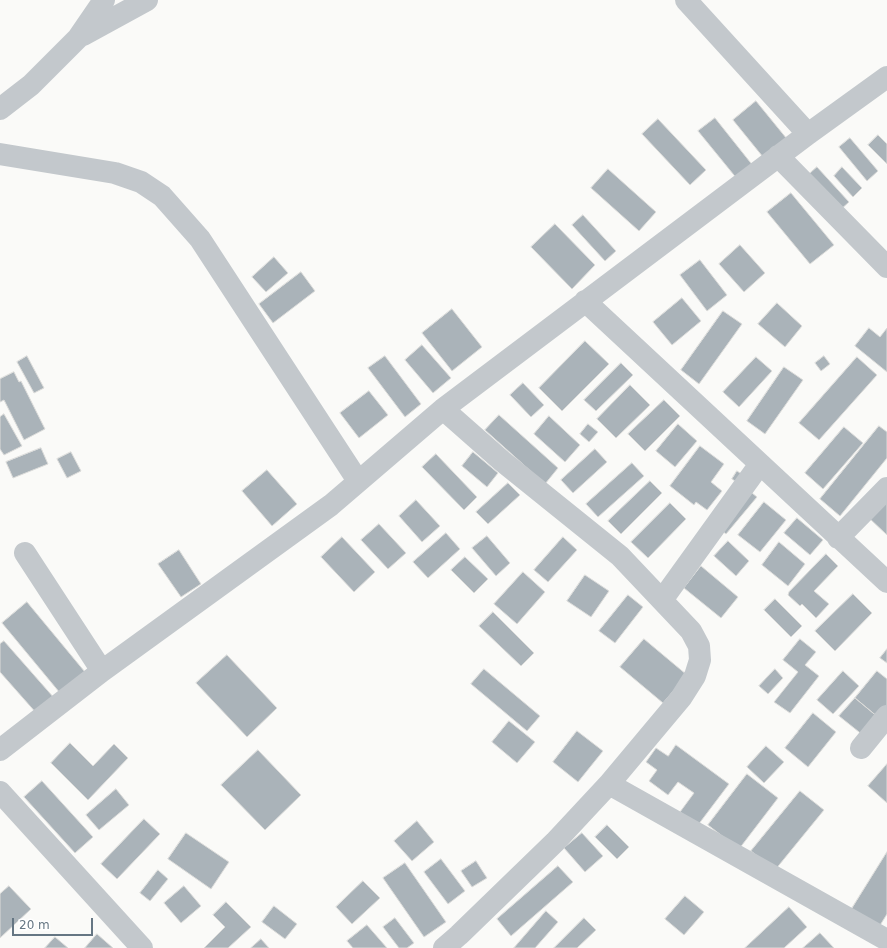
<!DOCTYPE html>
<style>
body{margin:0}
#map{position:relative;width:887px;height:948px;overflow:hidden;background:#fafaf8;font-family:"DejaVu Sans",sans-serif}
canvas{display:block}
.scale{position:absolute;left:12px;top:918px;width:81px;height:18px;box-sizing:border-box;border:2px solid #657683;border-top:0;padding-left:5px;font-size:12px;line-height:14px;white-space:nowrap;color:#657683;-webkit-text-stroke:3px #fff;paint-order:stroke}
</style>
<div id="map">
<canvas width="887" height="948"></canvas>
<div class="scale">20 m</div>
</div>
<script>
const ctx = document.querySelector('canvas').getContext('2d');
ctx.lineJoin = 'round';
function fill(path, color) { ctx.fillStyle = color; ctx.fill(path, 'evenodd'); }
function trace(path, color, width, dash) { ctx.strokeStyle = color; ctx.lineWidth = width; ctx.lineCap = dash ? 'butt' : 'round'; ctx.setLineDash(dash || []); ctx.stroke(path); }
const building = new Path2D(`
 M 756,101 L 787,139 L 763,157 L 733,120 Z
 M 715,118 L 754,167 L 738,180 L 698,131 Z
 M 658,119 L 706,170 L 690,185 L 642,134 Z
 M 878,135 L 887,144 L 887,164 L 868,145 Z
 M 850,138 L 878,171 L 867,181 L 839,147 Z
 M 817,167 L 849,202 L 828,221 L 797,185 Z
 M 842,167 L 862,188 L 853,197 L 834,176 Z
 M 608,169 L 656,212 L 639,231 L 591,188 Z
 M 791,193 L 834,245 L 810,264 L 767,212 Z
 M 583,215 L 616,251 L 605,261 L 572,225 Z
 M 555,224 L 595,265 L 572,289 L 531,247 Z
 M 740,245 L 765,273 L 744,292 L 719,264 Z
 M 274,257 L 288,273 L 266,292 L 252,277 Z
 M 700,260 L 727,295 L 707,311 L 680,275 Z
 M 301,272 L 315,291 L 273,323 L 259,304 Z
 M 682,298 L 701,321 L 672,345 L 653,322 Z
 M 777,303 L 802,326 L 785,347 L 758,324 Z
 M 452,309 L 482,347 L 452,371 L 422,333 Z
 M 723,311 L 742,324 L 699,384 L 681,370 Z
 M 869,328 L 880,337 L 887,328 L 887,372 L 855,346 Z
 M 585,341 L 609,364 L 562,411 L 539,388 Z
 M 422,345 L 451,378 L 433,393 L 405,360 Z
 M 27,356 L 44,388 L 34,393 L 17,362 Z
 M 385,356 L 421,404 L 405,417 L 368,368 Z
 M 824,356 L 830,364 L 821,371 L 815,363 Z
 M 756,357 L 772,371 L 739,407 L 723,392 Z
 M 857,357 L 877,375 L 819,440 L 799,423 Z
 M 621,363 L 633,375 L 596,411 L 584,400 Z
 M 784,367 L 803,380 L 765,434 L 747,421 Z
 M 14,372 L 19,382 L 21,381 L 45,429 L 24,440 L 4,400 L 0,402 L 0,379 Z
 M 523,383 L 544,405 L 531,417 L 510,395 Z
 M 630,385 L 650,405 L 616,438 L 597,419 Z
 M 369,391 L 388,415 L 359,438 L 340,413 Z
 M 664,400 L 680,416 L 645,451 L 628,434 Z
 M 4,414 L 22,446 L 4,455 L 0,449 L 0,417 Z
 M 499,415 L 558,468 L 545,484 L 485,430 Z
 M 549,416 L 580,445 L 565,462 L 534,434 Z
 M 588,424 L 598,432 L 589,442 L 580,434 Z
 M 678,424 L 697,441 L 675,467 L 656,451 Z
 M 879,426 L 887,432 L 887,458 L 840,516 L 820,499 Z
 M 844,427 L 863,443 L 823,489 L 805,473 Z
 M 700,446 L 724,464 L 711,482 L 722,491 L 707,510 L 696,502 L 694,505 L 670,486 Z
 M 41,448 L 48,464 L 13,478 L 6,462 Z
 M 595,449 L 607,462 L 573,493 L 561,480 Z
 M 71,452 L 81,471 L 67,478 L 57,459 Z
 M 473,452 L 498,473 L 487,487 L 462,466 Z
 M 436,454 L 477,497 L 464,510 L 422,467 Z
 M 632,463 L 644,476 L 598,517 L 586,504 Z
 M 267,470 L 297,504 L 272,526 L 242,491 Z
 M 737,471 L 746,477 L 741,485 L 732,479 Z
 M 650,481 L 662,493 L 621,534 L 608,521 Z
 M 508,483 L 520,495 L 488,524 L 476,512 Z
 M 747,489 L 757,497 L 726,534 L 716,526 Z
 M 887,498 L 887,535 L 868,517 Z
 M 416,500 L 440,526 L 422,542 L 399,516 Z
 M 764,502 L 786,520 L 760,552 L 738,535 Z
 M 670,503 L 686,519 L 648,558 L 631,542 Z
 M 797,518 L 823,540 L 810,555 L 784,533 Z
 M 379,524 L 406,553 L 388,569 L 361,540 Z
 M 446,533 L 460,549 L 428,578 L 413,562 Z
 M 487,536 L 510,563 L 496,576 L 472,548 Z
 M 342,537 L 375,572 L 354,592 L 321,557 Z
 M 563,537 L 577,550 L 548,582 L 534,570 Z
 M 728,541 L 749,561 L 736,576 L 714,556 Z
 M 779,542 L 805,564 L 788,586 L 762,565 Z
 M 179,550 L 201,584 L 181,597 L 158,564 Z
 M 826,554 L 838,566 L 814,591 L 829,604 L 816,618 L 802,604 L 800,606 L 788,595 L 789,592 Z
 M 465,557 L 488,579 L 474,593 L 451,570 Z
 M 701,566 L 738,597 L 721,618 L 684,588 Z
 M 523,572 L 545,592 L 517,624 L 494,604 Z
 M 585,575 L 609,591 L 591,617 L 567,601 Z
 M 853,594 L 872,613 L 835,651 L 815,631 Z
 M 628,595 L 643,607 L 615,643 L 599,631 Z
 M 775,599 L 802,626 L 791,637 L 764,610 Z
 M 27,602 L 85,672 L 60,693 L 2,623 Z
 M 493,612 L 534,653 L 521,666 L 479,626 Z
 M 644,639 L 687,675 L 663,703 L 620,667 Z
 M 800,639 L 816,652 L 805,665 L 819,676 L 790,713 L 774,702 L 798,672 L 783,660 Z
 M 4,641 L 55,699 L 38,715 L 0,672 L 0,644 Z
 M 887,649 L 887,663 L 880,658 Z
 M 227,655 L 277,708 L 247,737 L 196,683 Z
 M 484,669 L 540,716 L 527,731 L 471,684 Z
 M 775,669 L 783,678 L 768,694 L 759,686 Z
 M 843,671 L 859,686 L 833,714 L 817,700 Z
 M 877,671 L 887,679 L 887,709 L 879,718 L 855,698 Z
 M 855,698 L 879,718 L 864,736 L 839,716 Z
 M 813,713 L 836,732 L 808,767 L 785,748 Z
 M 509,721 L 535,742 L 517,763 L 492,742 Z
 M 577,731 L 603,751 L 578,782 L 553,762 Z
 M 70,743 L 93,766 L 114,744 L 128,758 L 88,800 L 51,763 Z
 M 676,745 L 729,784 L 698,825 L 680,812 L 694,793 L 678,782 L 668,795 L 649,781 L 657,770 L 646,762 L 656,748 L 668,756 Z
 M 766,746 L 784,762 L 764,783 L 747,767 Z
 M 258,750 L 301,795 L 265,830 L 221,785 Z
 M 887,764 L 887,803 L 868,786 Z
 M 747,774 L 778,798 L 739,849 L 708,825 Z
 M 42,781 L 93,837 L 75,853 L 24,797 Z
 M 116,789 L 129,805 L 99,830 L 86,815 Z
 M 800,791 L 824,810 L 775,870 L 751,851 Z
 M 144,819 L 160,834 L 117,879 L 101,864 Z
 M 417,821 L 434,842 L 412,861 L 394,841 Z
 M 607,825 L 629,847 L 617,859 L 595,837 Z
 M 186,833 L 229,862 L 211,889 L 168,859 Z
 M 582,833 L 603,856 L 585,872 L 564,848 Z
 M 887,852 L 887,914 L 879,927 L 851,910 Z
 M 441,859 L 465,891 L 448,904 L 424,872 Z
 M 476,861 L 487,878 L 472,887 L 461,871 Z
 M 405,863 L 446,922 L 424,937 L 383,878 Z
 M 558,866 L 573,882 L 511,936 L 497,919 Z
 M 158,870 L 168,879 L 150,901 L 140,893 Z
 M 363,881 L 380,898 L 352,924 L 336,907 Z
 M 9,886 L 31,909 L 0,938 L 0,894 Z
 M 184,886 L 201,906 L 181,923 L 164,903 Z
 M 685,896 L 704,912 L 684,935 L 665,919 Z
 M 226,902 L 251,927 L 228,948 L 204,948 L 225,927 L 213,915 Z
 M 274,906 L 297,924 L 285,939 L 262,922 Z
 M 789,907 L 807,927 L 784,948 L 745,948 Z
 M 546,911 L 558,922 L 535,948 L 514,948 Z
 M 395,918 L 414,943 L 407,948 L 399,948 L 383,927 Z
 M 584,918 L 596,930 L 577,948 L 554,948 Z
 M 367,925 L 387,948 L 353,948 L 347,941 Z
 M 820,933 L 834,948 L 803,948 Z
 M 97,934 L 113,948 L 85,948 Z
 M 55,937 L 68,948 L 45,948 Z
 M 261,939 L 269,948 L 251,948 Z`);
fill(building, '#aab3b9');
trace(building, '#dcdcda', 1);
trace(new Path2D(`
 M 686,0 L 808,134
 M 83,35 L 147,0
 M 0,109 L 31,85 L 78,38 L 104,0
 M 0,154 L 115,173 L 141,182 L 162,196 L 200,239 L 358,481
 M 778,156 L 887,267
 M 585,301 L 887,582
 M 443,409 L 502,461 L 620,556 L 691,631 L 699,646 L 700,660 L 695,676 L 681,698 L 609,784
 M 838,538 L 887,488
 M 25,553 L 102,671
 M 662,600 L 760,464
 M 861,748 L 887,716
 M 0,750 L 102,671 L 331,505 L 443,409 L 808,134 L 887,77
 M 0,792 L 142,948
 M 444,948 L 459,935 L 555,842 L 609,784 L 887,940`), '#c3c8cc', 22);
</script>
